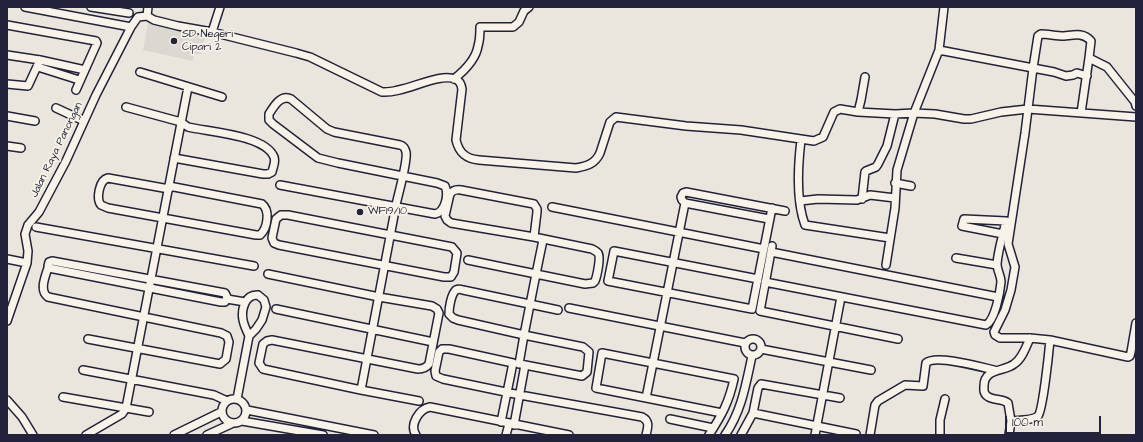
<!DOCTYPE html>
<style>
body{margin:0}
#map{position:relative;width:1143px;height:442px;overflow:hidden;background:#eae6de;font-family:"Architects Daughter",sans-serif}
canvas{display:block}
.frame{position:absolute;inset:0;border:8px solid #22223b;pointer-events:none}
.scale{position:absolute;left:1005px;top:416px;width:96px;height:18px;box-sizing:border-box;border:2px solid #22223b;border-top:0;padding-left:5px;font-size:12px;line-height:14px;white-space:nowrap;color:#22223b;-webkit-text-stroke:3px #f7f3e8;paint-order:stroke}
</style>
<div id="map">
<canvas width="1143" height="442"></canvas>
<div class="frame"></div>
<div class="scale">100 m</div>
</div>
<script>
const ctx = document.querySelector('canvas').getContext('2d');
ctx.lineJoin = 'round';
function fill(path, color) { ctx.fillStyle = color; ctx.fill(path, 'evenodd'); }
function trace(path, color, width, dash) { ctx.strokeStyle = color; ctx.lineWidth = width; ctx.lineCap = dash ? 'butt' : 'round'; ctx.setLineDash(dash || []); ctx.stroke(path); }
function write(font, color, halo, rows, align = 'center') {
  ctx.font = font + ' "Architects Daughter",sans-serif'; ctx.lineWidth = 3.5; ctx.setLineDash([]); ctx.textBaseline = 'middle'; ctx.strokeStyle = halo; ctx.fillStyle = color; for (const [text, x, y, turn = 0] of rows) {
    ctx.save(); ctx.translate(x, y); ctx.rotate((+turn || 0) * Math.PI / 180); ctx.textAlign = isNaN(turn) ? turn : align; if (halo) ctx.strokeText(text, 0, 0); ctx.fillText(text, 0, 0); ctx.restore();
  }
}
fill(new Path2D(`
 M 149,19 L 206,32 L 201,54 L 194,54 L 193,61 L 143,50 Z`), '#dbd8d2');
const minor = new Path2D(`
 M 25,7 L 131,27
 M 91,7 L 129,13
 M 147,16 L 148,7
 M 7,25 L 96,41 L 97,43 L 76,90
 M 212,32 L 220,7
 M 939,50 L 1033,68 L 1025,133 L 1008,244 L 1015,267 L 1011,290 L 1005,310 L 994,332 L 995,335 L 1000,338 L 1030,338 L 1050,340 C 1049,351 1043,410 1038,416 C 1032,421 1018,420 1011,421
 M 7,55 L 40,60 L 85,70
 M 38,67 L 79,80
 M 140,72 L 222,97
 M 1087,76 L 1077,73 L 1073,75 L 1066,76 L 1054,72 L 1033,68 L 1038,36 L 1041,34 C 1048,34 1056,36 1064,36 C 1074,35 1083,32 1091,41 L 1089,58
 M 454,79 C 464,71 476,59 478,46 C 480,40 480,33 480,27 L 513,27 L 519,22 L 524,11 L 529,7
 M 7,84 L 28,86 L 40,60
 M 126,107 L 181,122 L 188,127 C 209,132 265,135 274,157 C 276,162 273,167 272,172 L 268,174 L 263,174 L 174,158
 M 56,108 L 84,121
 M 858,112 L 861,100 L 865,77
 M 1081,113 L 1089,58 L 1107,67 L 1135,102 L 1136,106
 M 7,116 L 35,121
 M 801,140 C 798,165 796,201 805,225 L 890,238
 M 7,146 L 21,148
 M 895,183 L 911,186
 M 280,185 L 435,214 C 445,212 449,195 445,186 L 437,183 L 338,163 L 318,158 L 273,124 L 269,120 L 269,114 C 274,106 281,94 291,99 L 327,129 L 334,132 L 400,145 C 404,146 405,148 406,152 C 408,161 398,195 396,205 L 361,390 L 419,401
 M 169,189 L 108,178 C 99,180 96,199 101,205 L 108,208 L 256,235 L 260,235 C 268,228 270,210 262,204 L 169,186
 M 862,199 L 865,172 L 866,171 L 876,167 L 878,164 L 887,146 L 895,114
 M 800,201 L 818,199 L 857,200 L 870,195 L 895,198
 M 552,207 L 764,249
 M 281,215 L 288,215 L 452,247 L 457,253 L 454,272 L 451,277 L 444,277 L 279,245 L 274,243 L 272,238 L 276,219 Z
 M 769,219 L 685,203 L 682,200 L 681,197 L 683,193 L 686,192 L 785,211
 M 36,227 L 254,266
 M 534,237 L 537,212 L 537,209 L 534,204 L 461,190 C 456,189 453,190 450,194 L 445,216 L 447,220 L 451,223 L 534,237 L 592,249 C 594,250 596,251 598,253 C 601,257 597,276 595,281 L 593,283 L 585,284 L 536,274 L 524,335 L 458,320 L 453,318 L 449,314 C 449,308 451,294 456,290 C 458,289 460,289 463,290 L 558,310
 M 772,246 L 760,311 L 898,339
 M 771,252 L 998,297
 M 956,258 L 997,265
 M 7,259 L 27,263
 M 468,260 L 536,274 L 543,240
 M 52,261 L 225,293 L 227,297 L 225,302 L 221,302 L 49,268 L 48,266 L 49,262 Z
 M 886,265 L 895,208 L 897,170 L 914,113 L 939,50 L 944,7
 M 48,268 C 45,277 39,291 48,297 L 221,333 L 227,336 L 229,342 L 226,359 L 220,364 L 88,339
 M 268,274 L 379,297 L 432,306 L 437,309 L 439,313 L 429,364 C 426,368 423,369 418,369 L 272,340 L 267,341 L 263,344 L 259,363 L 263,369 L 361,390
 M 758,279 L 614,251 L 608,281 L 752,309 C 759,275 765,242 772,208
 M 765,282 L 986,325 C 995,320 1000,293 1001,282 C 1001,276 997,270 997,264 C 998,250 1003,235 1006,221 L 964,219 L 962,226 L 1003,234
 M 227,299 L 245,302
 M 569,308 L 745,343
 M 276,309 L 433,342
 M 7,321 L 27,263 L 28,251 L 25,234 L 28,225 L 39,212 L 66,161 L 96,95 L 131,27 L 138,17 L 147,16 L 154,20 L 178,26 L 212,32 L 296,53 L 310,57 L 382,92 C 403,94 439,72 455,79 C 460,81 461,84 462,89 L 456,140 C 459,153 466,159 479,160 L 576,168 C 587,166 595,164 600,153 L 610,122 L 616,117 L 686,126 L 741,130 L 814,141 L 823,137 L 834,112 L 840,109 L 858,112 L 895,114 L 914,113 L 935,114 L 964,119 L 971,119 L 1001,112 L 1028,109 L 1136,117
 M745 347a8 8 0 1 1 16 0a8 8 0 1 1-16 0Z
 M 1050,340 L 1128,357 L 1130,356 L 1131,352 L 1136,323
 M 761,349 L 871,370
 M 519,364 L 524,335 L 583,347 L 589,352 L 587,372 L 582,376 L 525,365
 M 83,370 L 214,395 L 227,401
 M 63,397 L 149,412
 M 646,398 L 685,203
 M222 411a12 12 0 1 1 24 0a12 12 0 1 1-24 0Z
 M 237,399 L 249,336 L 256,329 L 262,320 L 266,307 L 264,300 L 258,295 C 245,294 241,310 243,320 C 244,326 247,331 249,336
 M 7,400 L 22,417 L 33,435
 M 247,410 L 374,435
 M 753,413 L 856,434
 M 670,419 L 713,428
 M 242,421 L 323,435
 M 501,422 L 513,363 L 449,349 L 442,349 L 439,352 L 435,371 L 436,376 L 443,379 L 520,395 L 642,417 C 650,421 648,427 646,435
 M 514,425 L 525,365 L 521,364
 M 86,435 L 122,414 L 126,408 L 188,87
 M 174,435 L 221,412
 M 207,435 L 231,424
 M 416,435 C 409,425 419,409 430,407 L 569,435
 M 506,435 L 509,424
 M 709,435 C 722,415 729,402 734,379 L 602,353 L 596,388 L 722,413
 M 725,435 C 742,411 746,383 752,356
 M 741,435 L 753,413 L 758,388 L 761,384 L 840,398
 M 815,435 L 841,297
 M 870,435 L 875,405 L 878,401 L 905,385 L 923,386 L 926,363 C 935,354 981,367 994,370
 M 940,435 L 940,420 L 945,399
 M 1009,435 L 1011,421 L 1008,403 C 1002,398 991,401 986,395 C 983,392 984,389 984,386 C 984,368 1004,372 1014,364 C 1022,359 1026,347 1030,338`);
trace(minor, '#22223b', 10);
trace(minor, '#f7f3e8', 7);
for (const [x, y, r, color] of [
 [174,41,4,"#22223b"],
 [360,212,4,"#22223b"]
]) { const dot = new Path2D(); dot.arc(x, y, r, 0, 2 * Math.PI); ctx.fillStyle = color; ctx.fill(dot); trace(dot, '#f7f3e8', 1.5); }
write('11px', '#22223b', '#f7f3e8', [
 ["SD Negeri",182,35],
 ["Cipari 2",182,48],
 ["WF19/10",368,212]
], 'left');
write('11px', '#22223b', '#f7f3e8', [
 ["Jalan Raya Panongan",57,150,-64]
]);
</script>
